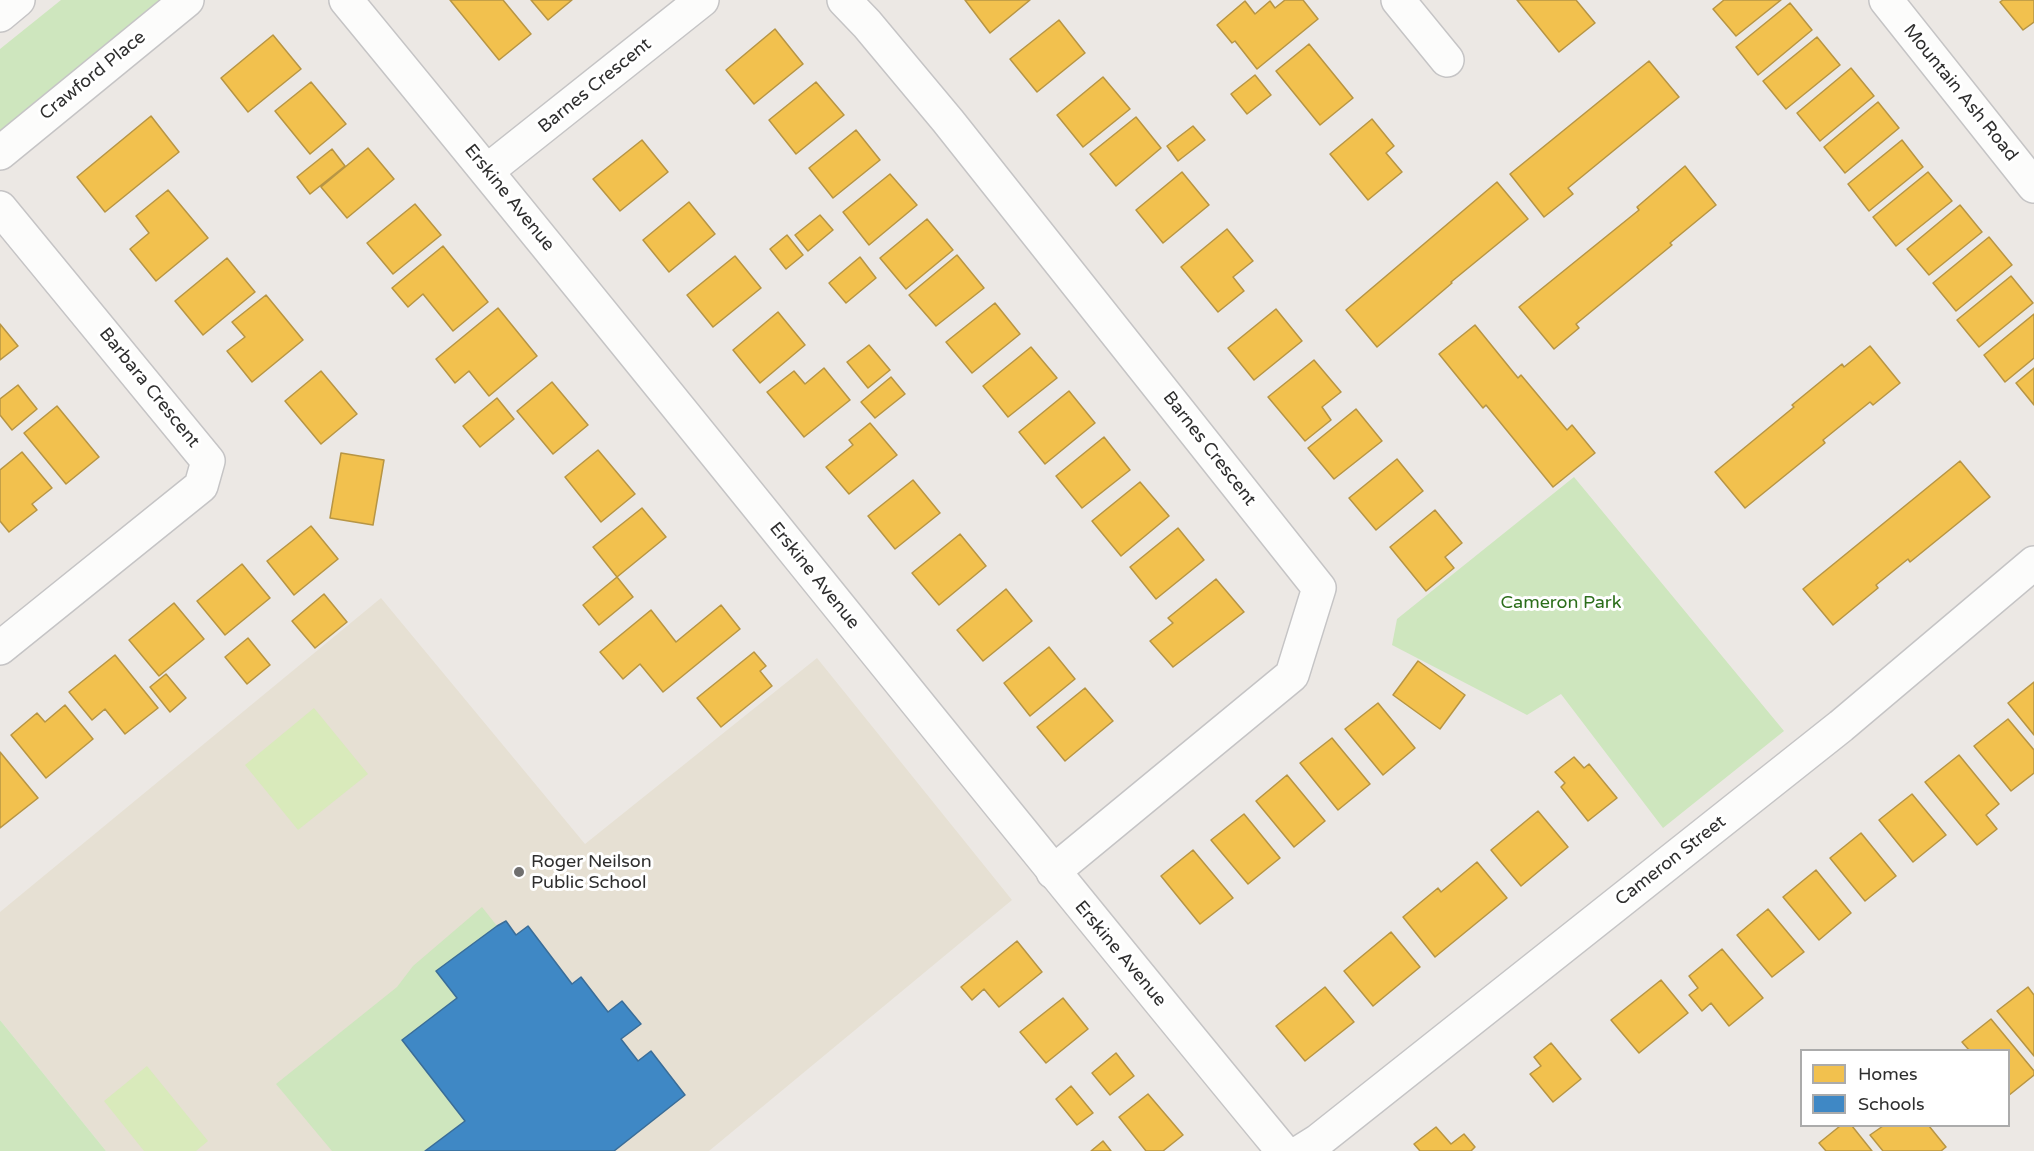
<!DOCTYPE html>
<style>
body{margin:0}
#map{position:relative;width:2034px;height:1151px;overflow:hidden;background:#ece8e4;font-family:"Varela Round",sans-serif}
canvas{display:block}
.legend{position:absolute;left:1800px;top:1049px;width:210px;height:78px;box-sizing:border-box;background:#fff;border:2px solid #ababab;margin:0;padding:8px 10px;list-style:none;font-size:18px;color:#2e2e2e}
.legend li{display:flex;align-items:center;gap:12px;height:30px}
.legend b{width:30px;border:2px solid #ababab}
</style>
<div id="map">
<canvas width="2034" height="1151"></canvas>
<ul class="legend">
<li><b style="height:16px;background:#f2c14e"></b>Homes</li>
<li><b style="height:16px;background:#3f88c5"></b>Schools</li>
</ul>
</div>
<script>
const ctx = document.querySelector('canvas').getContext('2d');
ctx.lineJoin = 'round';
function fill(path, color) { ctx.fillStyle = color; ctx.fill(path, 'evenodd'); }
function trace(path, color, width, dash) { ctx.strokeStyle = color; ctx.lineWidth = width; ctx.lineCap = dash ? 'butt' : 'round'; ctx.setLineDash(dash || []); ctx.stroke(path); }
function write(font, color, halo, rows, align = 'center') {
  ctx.font = font + ' "Varela Round",sans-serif'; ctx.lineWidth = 6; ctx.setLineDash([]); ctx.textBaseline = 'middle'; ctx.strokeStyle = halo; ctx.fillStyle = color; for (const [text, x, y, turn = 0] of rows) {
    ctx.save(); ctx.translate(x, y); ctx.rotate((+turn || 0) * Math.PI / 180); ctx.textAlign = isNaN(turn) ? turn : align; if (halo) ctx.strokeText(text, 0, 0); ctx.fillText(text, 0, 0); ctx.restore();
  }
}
fill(new Path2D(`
 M 381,598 L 585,844 L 817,658 L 1012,900 L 709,1151 L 106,1151 L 0,1020 L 0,912 Z`), '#e6e0d3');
fill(new Path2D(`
 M 61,0 L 161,0 L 0,131 L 0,49 Z
 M 1574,477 L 1784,731 L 1663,828 L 1561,694 L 1527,715 L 1392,645 L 1397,619 Z
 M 482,907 L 497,926 L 437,971 L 457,998 L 465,1121 L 425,1151 L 332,1151 L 276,1084 L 397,987 L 413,966 Z
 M 0,1020 L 106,1151 L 0,1151 Z`), '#cee6be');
fill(new Path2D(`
 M 314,708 L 368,774 L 298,830 L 245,765 Z
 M 147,1066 L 208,1141 L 196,1151 L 144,1151 L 104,1101 Z`), '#d9eabb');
const homes = new Path2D(`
 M 450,0 L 503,0 L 531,34 L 499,60 Z
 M 531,0 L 572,0 L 548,20 Z
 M 965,0 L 1030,0 L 990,33 Z
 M 1285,0 L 1303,0 L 1318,19 L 1257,69 L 1235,41 L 1232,43 L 1217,25 L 1245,1 L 1255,14 L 1270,1 L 1275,8 Z
 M 1517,0 L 1576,0 L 1595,23 L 1559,52 Z
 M 1724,0 L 1781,0 L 1736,36 L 1713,9 Z
 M 2003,0 L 2034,0 L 2034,22 L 2023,30 L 2000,2 Z
 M 1790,3 L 1812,30 L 1758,75 L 1736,47 Z
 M 1059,20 L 1085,53 L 1037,92 L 1010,59 Z
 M 775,29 L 803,64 L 754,104 L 726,70 Z
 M 273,35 L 301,69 L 248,112 L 221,78 Z
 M 1817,37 L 1840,65 L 1786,109 L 1763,81 Z
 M 1309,44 L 1353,98 L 1320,125 L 1276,71 Z
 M 1649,61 L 1679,97 L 1568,188 L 1573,194 L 1544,217 L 1510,174 Z
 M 1851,68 L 1874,96 L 1820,141 L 1797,113 Z
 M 1255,75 L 1271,95 L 1247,114 L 1231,94 Z
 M 1103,77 L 1130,109 L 1083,147 L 1057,115 Z
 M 311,82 L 346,124 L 310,154 L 275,111 Z
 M 816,82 L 844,115 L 796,154 L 769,120 Z
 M 1878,102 L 1899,128 L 1845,173 L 1824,147 Z
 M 151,116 L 179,152 L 105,212 L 77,177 Z
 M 1136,117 L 1161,148 L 1116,186 L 1090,154 Z
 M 1372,119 L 1394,146 L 1386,153 L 1402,172 L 1368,200 L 1330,154 Z
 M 1193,126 L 1205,140 L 1178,161 L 1167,146 Z
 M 856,130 L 880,160 L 833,198 L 809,168 Z
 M 642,140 L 668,172 L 620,211 L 593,179 Z
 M 1902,140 L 1923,167 L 1869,211 L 1848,184 Z
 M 368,148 L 394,179 L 347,218 L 321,187 Z
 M 332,149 L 345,166 L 310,194 L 297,177 Z
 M 1685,166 L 1716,205 L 1670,243 L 1672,245 L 1576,324 L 1579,328 L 1554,349 L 1519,307 L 1639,210 L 1637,207 Z
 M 1182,172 L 1209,205 L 1163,243 L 1136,210 Z
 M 1928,172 L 1952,201 L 1896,246 L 1873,217 Z
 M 890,174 L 917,205 L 869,245 L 843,212 Z
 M 1497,182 L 1528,219 L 1451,282 L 1452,283 L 1377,347 L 1346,310 Z
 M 168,190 L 208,238 L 156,281 L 130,249 L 149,233 L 136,216 Z
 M 689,202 L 715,234 L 669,272 L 643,240 Z
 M 415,204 L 441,235 L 393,274 L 367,243 Z
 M 1960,205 L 1982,232 L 1929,275 L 1907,249 Z
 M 820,215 L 833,230 L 808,251 L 795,235 Z
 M 927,219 L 953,250 L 906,289 L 880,258 Z
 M 1227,229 L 1253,261 L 1233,277 L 1244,291 L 1218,312 L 1181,267 Z
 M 787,235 L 803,255 L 786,269 L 770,249 Z
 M 1989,237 L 2012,265 L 1956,311 L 1933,283 Z
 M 443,246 L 488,302 L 453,331 L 423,294 L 408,307 L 392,288 Z
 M 957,255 L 984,288 L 936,326 L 909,295 Z
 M 735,256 L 761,288 L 713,327 L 687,295 Z
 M 860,257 L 876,278 L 846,303 L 829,283 Z
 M 227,258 L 255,292 L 203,335 L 175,301 Z
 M 2011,276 L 2033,303 L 1979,347 L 1957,320 Z
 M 266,295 L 303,340 L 252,382 L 227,351 L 245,337 L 232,322 Z
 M 995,303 L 1020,334 L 972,373 L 946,342 Z
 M 498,308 L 537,356 L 489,396 L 469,371 L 455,383 L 436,359 Z
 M 1276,309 L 1302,341 L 1254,380 L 1228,348 Z
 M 778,312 L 805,345 L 760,383 L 733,350 Z
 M 2034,314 L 2034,358 L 2005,382 L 1984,355 Z
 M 0,324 L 18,346 L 0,360 Z
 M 1475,325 L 1518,378 L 1521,375 L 1567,430 L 1572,425 L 1595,453 L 1553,487 L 1486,405 L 1483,408 L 1439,354 Z
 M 869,345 L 890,370 L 868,388 L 847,362 Z
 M 1870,346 L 1900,383 L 1873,405 L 1870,402 L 1823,440 L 1825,443 L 1745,508 L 1715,472 L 1794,407 L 1792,405 L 1842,364 L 1844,367 Z
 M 1031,347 L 1057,378 L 1008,417 L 983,386 Z
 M 1314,360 L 1341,392 L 1322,407 L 1331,420 L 1305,441 L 1268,397 Z
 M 824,368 L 850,400 L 804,437 L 767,392 L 794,371 L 805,384 Z
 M 2034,368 L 2034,405 L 2016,383 Z
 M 321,371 L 357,414 L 321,444 L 285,401 Z
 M 891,377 L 905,394 L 875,418 L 861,402 Z
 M 552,382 L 588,425 L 553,454 L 517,411 Z
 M 18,385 L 37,409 L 12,430 L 0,415 L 0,399 Z
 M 1069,391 L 1095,423 L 1045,464 L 1019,432 Z
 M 497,398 L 514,419 L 480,447 L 463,426 Z
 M 57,406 L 99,457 L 66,484 L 24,433 Z
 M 1356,409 L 1382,441 L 1334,479 L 1308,448 Z
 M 870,423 L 897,455 L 849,494 L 826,467 L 853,445 L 849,440 Z
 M 1104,437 L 1130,470 L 1082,508 L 1056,476 Z
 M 598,450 L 635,494 L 601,522 L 565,477 Z
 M 22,452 L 52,488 L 32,504 L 37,510 L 9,532 L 0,521 L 0,470 Z
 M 341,453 L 384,460 L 373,525 L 330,518 Z
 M 1397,459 L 1423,491 L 1376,530 L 1349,498 Z
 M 1960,461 L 1990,497 L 1910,562 L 1908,559 L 1876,585 L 1878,588 L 1833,625 L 1803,589 Z
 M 913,480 L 940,513 L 895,549 L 868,516 Z
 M 1140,482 L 1169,516 L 1121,556 L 1092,521 Z
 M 642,508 L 666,537 L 617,577 L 593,547 Z
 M 1435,510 L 1462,543 L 1445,557 L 1454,568 L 1426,591 L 1390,547 Z
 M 311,526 L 338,559 L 294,595 L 267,561 Z
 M 1178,528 L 1204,560 L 1156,599 L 1130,567 Z
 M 960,534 L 986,566 L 939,605 L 912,573 Z
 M 242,564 L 270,598 L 225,635 L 197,601 Z
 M 617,577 L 633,597 L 599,625 L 583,605 Z
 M 1216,579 L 1244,612 L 1173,667 L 1150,641 L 1173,623 L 1168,618 Z
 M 1006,589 L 1032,621 L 983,661 L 957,630 Z
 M 324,594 L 347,622 L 315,648 L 292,621 Z
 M 174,603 L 204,639 L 159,676 L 129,640 Z
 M 721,605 L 740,629 L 663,692 L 640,664 L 623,679 L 600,652 L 651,610 L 676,642 Z
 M 248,638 L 270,665 L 247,684 L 225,657 Z
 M 1049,647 L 1075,679 L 1030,716 L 1004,683 Z
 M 754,652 L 766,666 L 760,671 L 772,686 L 721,727 L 697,698 Z
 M 115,655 L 158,708 L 125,734 L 105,709 L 92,720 L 69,692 Z
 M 1418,661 L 1465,695 L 1440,729 L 1393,695 Z
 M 166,674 L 186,698 L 170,712 L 150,687 Z
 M 2034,682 L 2034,735 L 2008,703 Z
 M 1085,688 L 1113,721 L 1065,761 L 1037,727 Z
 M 1378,703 L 1415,748 L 1383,775 L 1345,729 Z
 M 65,705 L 93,739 L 46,778 L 11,735 L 37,713 L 45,722 Z
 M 2008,719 L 2034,750 L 2034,773 L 2011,791 L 1974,746 Z
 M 1332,738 L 1370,784 L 1338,810 L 1300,763 Z
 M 0,752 L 38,798 L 0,828 Z
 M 1959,755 L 1999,804 L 1986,815 L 1997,829 L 1977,845 L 1925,782 Z
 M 1574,757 L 1584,768 L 1589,764 L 1617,798 L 1588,821 L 1561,787 L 1565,783 L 1555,772 Z
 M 1287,775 L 1325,821 L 1294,847 L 1256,801 Z
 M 1912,794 L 1946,835 L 1913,862 L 1879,820 Z
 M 1538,811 L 1568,847 L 1521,886 L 1491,850 Z
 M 1244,814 L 1280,858 L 1248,884 L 1211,840 Z
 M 1861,833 L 1896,876 L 1865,901 L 1830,858 Z
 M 1193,850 L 1233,898 L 1200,924 L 1161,876 Z
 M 1477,862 L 1507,898 L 1435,957 L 1403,917 L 1438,888 L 1441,892 Z
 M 1816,870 L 1851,913 L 1819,940 L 1783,897 Z
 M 1768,909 L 1804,952 L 1772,977 L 1737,935 Z
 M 1391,932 L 1420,967 L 1373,1006 L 1344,971 Z
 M 1017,941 L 1042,972 L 999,1007 L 984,989 L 972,1000 L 961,987 Z
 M 1722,949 L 1763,998 L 1729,1026 L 1711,1003 L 1702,1011 L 1689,995 L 1698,988 L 1689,976 Z
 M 1661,980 L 1688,1013 L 1639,1053 L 1611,1020 Z
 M 1325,987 L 1354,1022 L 1305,1061 L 1276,1026 Z
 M 2028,987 L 2034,995 L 2034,1056 L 1997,1011 Z
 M 1063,998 L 1088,1029 L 1046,1063 L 1020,1032 Z
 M 1991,1019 L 2034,1071 L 2034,1075 L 2008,1096 L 2008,1050 L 1969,1050 L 1962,1042 Z
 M 1551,1043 L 1581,1079 L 1553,1102 L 1530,1074 L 1541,1066 L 1534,1057 Z
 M 1116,1053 L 1134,1076 L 1110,1095 L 1092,1073 Z
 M 1071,1086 L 1093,1113 L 1077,1125 L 1056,1099 Z
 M 1148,1094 L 1183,1135 L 1163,1151 L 1146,1151 L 1119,1117 Z
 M 1840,1126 L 1852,1126 L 1872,1151 L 1826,1151 L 1819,1143 Z
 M 1883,1126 L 1929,1126 L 1946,1147 L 1941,1151 L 1883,1151 L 1870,1135 Z
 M 1436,1127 L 1451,1144 L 1464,1134 L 1475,1147 L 1471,1151 L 1420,1151 L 1414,1144 Z
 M 1103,1141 L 1111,1151 L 1091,1151 Z`);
fill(homes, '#f2c14e');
trace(homes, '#b79544', 1.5);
const schools = new Path2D(`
 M 506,921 L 516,935 L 528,926 L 572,984 L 581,977 L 608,1012 L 622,1001 L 641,1024 L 621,1039 L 638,1061 L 651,1051 L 685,1095 L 614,1151 L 425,1151 L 465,1121 L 402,1040 L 457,998 L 436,971 L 497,926 Z`);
fill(schools, '#3f88c5');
trace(schools, '#3a6d98', 1.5);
const minor = new Path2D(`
 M 844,0 L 867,24 L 948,121 L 1319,588 L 1292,675 L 1053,872
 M 1398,0 L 1447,60
 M 1886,0 L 2034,186
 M 0,153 L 187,0
 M 487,171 L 702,0
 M 0,208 L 208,461 L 201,486 L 0,648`);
const tertiary = new Path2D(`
 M 346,0 C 661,382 968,770 1283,1151
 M 0,15 L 18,0
 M 1302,1151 L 1318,1141 L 1841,726 L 2034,563`);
trace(minor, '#c5c4c5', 36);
trace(tertiary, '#c5c4c5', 36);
trace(minor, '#fcfcfb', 33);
trace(tertiary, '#fcfcfb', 33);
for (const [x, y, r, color] of [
 [519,872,6,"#706f6e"]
]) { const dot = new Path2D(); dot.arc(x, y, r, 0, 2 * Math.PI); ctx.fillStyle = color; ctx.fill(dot); trace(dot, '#fff', 2); }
write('18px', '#2e2e2e', '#fff', [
 ["Crawford Place",93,76,-39],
 ["Barnes Crescent",595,86,-39],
 ["Mountain Ash Road",1960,93,51],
 ["Erskine Avenue",509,198,51],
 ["Barbara Crescent",149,388,51],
 ["Barnes Crescent",1209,449,52],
 ["Erskine Avenue",814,576,51],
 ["Cameron Street",1671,861,-38],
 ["Erskine Avenue",1120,954,50]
]);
write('18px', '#2c6e1b', '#fff', [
 ["Cameron Park",1561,603]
]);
write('18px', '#2e2e2e', '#fff', [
 ["Roger Neilson",531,862],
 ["Public School",531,883]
], 'left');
</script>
